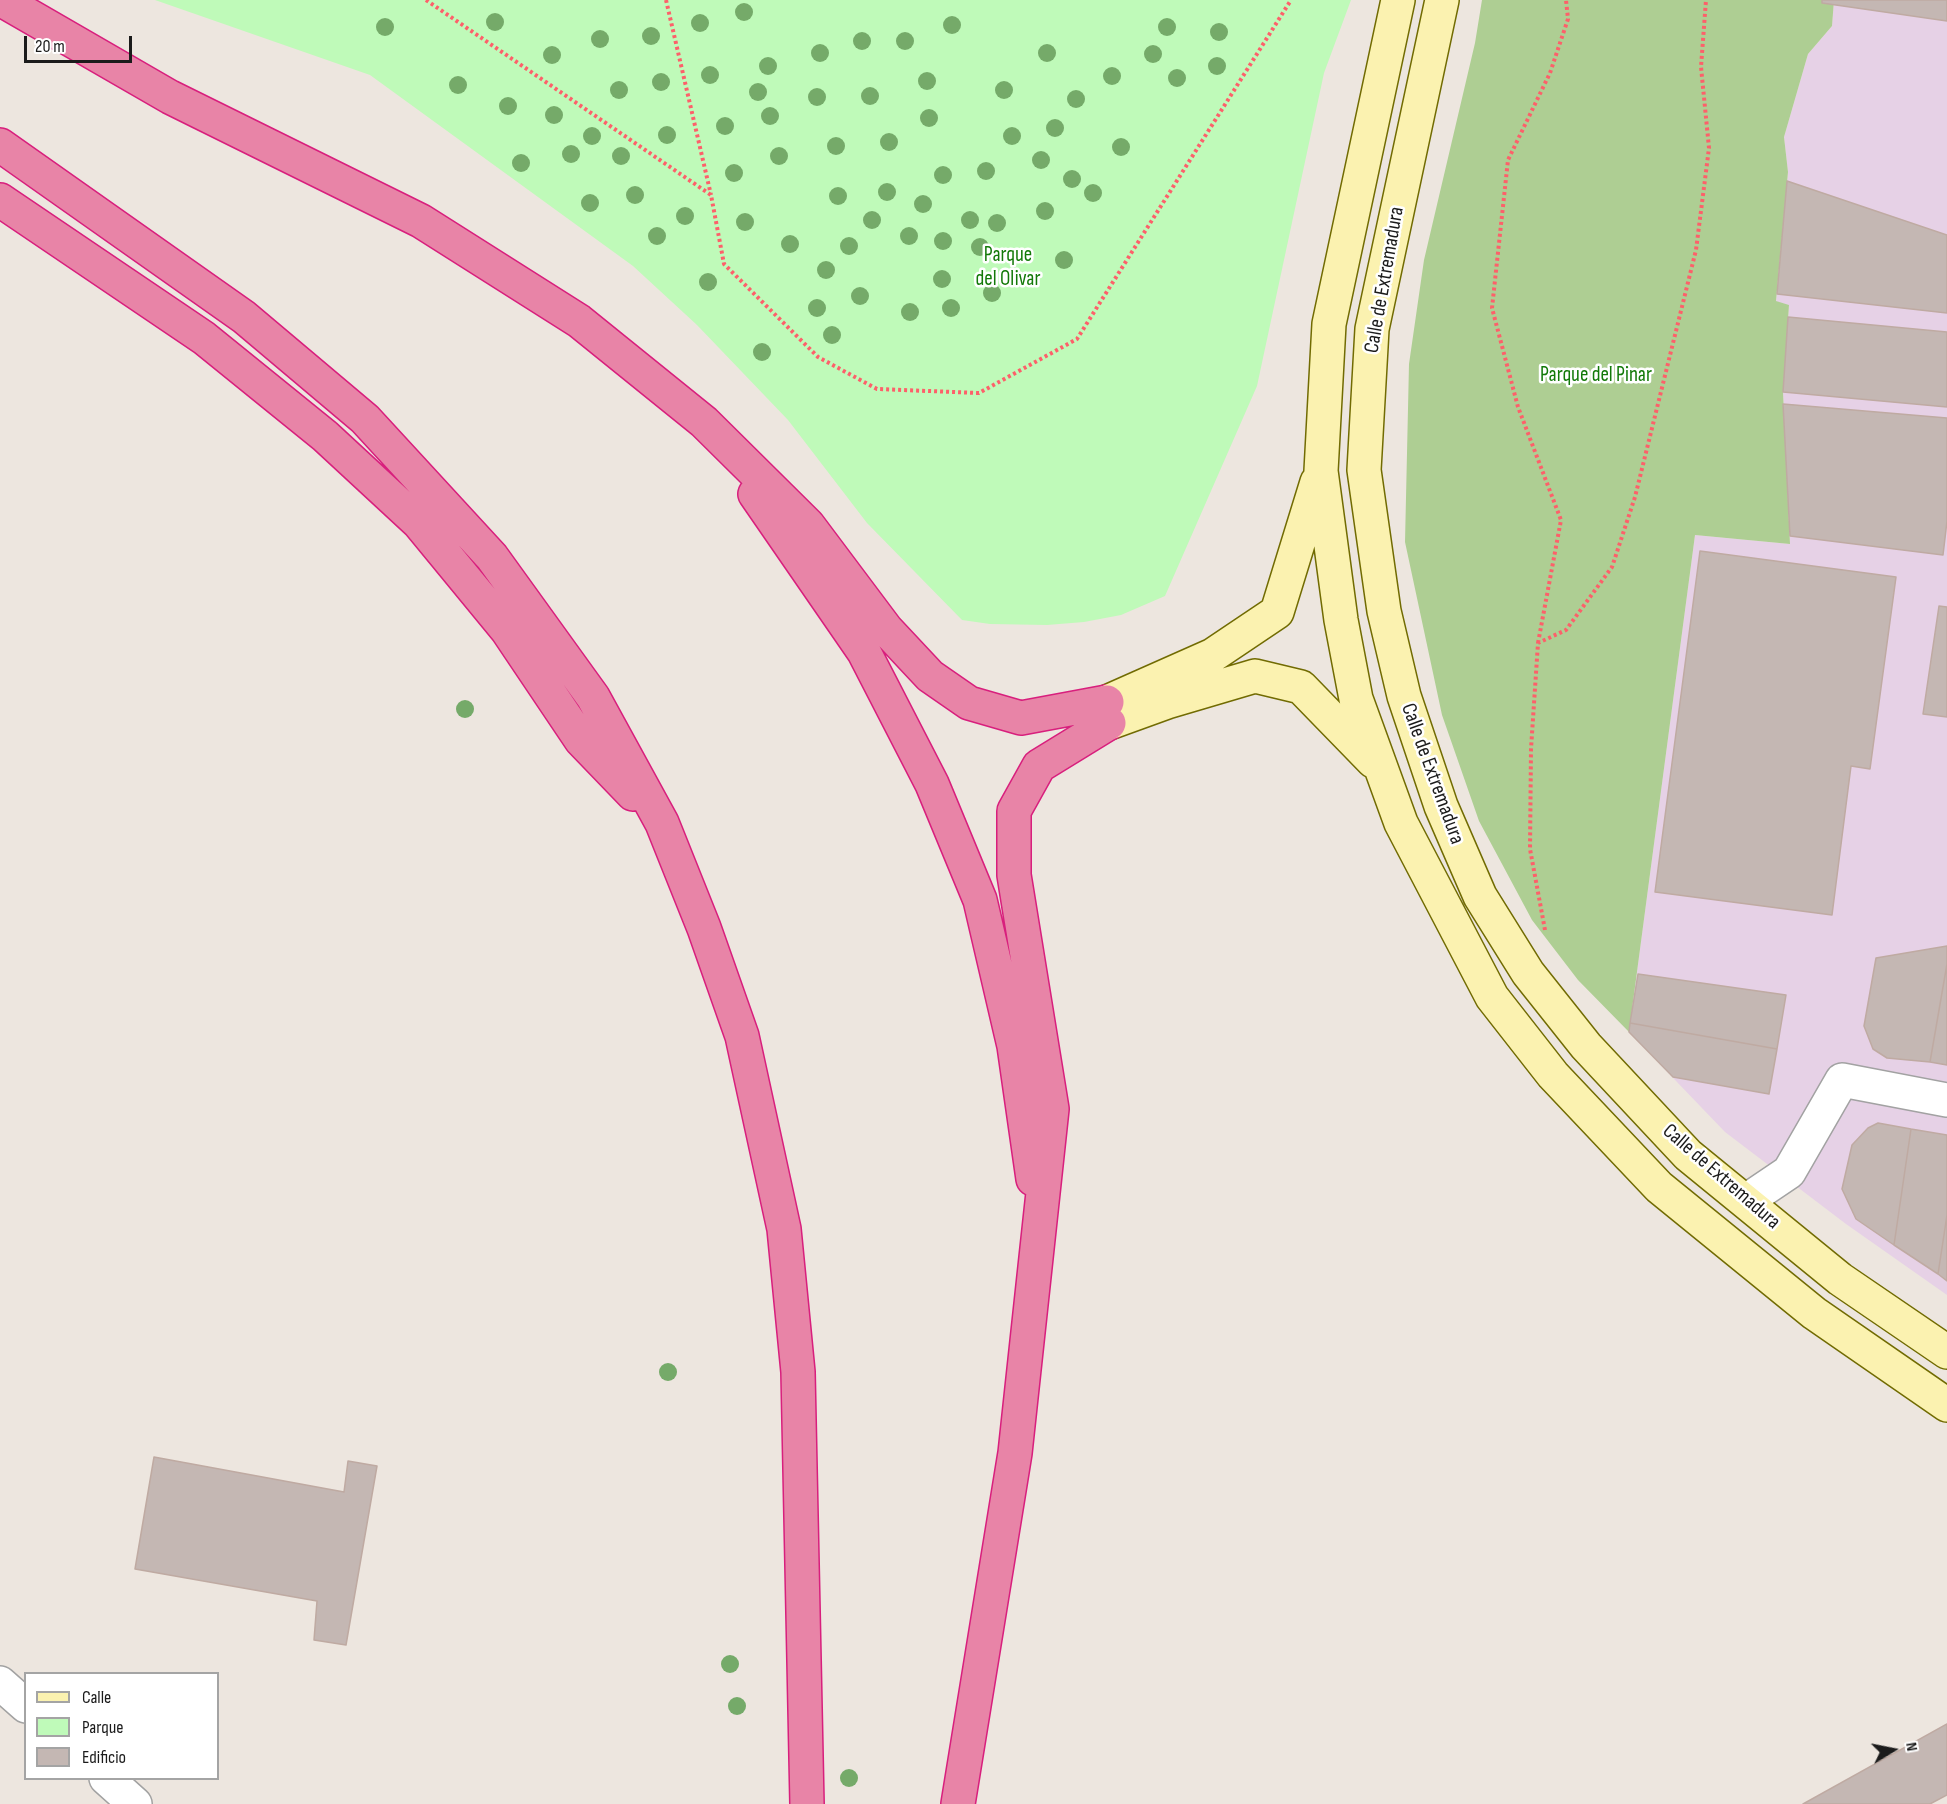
<!DOCTYPE html>
<style>
body{margin:0}
#map{position:relative;width:1947px;height:1804px;overflow:hidden;background:#ede6df;font-family:"Sofia Sans Condensed",sans-serif}
canvas{display:block}
.legend{position:absolute;left:24px;top:1672px;width:195px;height:108px;box-sizing:border-box;background:#fff;border:2px solid #a4a4a4;margin:0;padding:8px 10px;list-style:none;font-size:18px;color:#1b1b1b}
.legend li{display:flex;align-items:center;gap:12px;height:30px}
.legend b{width:30px;border:2px solid #a4a4a4}
.north{position:absolute;left:1863px;top:1720px;width:60px;height:60px;-webkit-text-stroke:4px #fff;paint-order:stroke;rotate:80deg;font-size:16px;font-weight:700;line-height:24px;text-align:center;color:#1b1b1b}
.north::after{content:'';display:block;margin:auto;width:21px;height:27px;background:#1b1b1b;clip-path:polygon(50% 0,100% 100%,50% 72%,0 100%)}
.scale{position:absolute;left:24px;top:36px;width:108px;height:27px;box-sizing:border-box;border:3px solid #1b1b1b;border-top:0;padding-left:8px;font-size:18px;line-height:21px;white-space:nowrap;color:#1b1b1b;-webkit-text-stroke:4px #fff;paint-order:stroke}
</style>
<div id="map">
<canvas width="1947" height="1804"></canvas>
<ul class="legend">
<li><b style="height:8px;background:#fbf2b0"></b>Calle</li>
<li><b style="height:16px;background:#bffab9"></b>Parque</li>
<li><b style="height:16px;background:#c4b7b3"></b>Edificio</li>
</ul>
<div class="north">N</div>
<div class="scale">20 m</div>
</div>
<script>
const ctx = document.querySelector('canvas').getContext('2d');
ctx.lineJoin = 'round';
function fill(path, color) { ctx.fillStyle = color; ctx.fill(path, 'evenodd'); }
function trace(path, color, width, dash) { ctx.strokeStyle = color; ctx.lineWidth = width; ctx.lineCap = dash ? 'butt' : 'round'; ctx.setLineDash(dash || []); ctx.stroke(path); }
function write(font, color, halo, rows, align = 'center') {
  ctx.font = font + ' "Sofia Sans Condensed",sans-serif'; ctx.lineWidth = 5; ctx.setLineDash([]); ctx.textBaseline = 'middle'; ctx.strokeStyle = halo; ctx.fillStyle = color; for (const [text, x, y, turn = 0] of rows) {
    ctx.save(); ctx.translate(x, y); ctx.rotate((+turn || 0) * Math.PI / 180); ctx.textAlign = isNaN(turn) ? turn : align; if (halo) ctx.strokeText(text, 0, 0); ctx.fillText(text, 0, 0); ctx.restore();
  }
}
fill(new Path2D(`
 M 1834,0 L 1947,0 L 1947,1295 L 1846,1224 L 1725,1132 L 1629,1032 L 1695,535 L 1790,544 L 1783,392 L 1789,305 L 1776,302 L 1788,172 L 1784,137 L 1808,54 L 1832,26 Z`), '#e6d1e6');
fill(new Path2D(`
 M 1482,0 L 1834,0 L 1832,26 L 1808,54 L 1784,137 L 1788,172 L 1776,301 L 1789,305 L 1783,392 L 1790,544 L 1695,535 L 1629,1032 L 1578,980 L 1532,920 L 1479,821 L 1442,715 L 1405,542 L 1409,364 L 1424,260 L 1475,43 Z`), '#aece93');
fill(new Path2D(`
 M 155,0 L 1351,0 L 1324,73 L 1257,386 L 1165,596 L 1121,615 L 1084,622 L 1047,625 L 990,624 L 962,620 L 867,523 L 788,420 L 697,325 L 633,266 L 370,75 Z`), '#bffab9');
const building = new Path2D(`
 M 1822,0 L 1947,0 L 1947,21 L 1822,3 Z
 M 1787,181 L 1947,235 L 1947,313 L 1777,294 Z
 M 1788,317 L 1947,332 L 1947,407 L 1783,392 Z
 M 1783,404 L 1947,418 L 1947,521 L 1943,555 L 1790,536 Z
 M 1700,551 L 1896,577 L 1870,769 L 1851,766 L 1832,915 L 1655,892 Z
 M 1939,606 L 1947,607 L 1947,717 L 1923,714 Z
 M 1947,946 L 1947,964 L 1930,1062 L 1887,1058 L 1873,1049 L 1864,1026 L 1876,958 Z
 M 1947,964 L 1947,1065 L 1930,1062 Z
 M 1638,974 L 1786,995 L 1777,1049 L 1630,1023 Z
 M 1630,1023 L 1777,1049 L 1769,1094 L 1673,1077 L 1629,1032 Z
 M 1878,1123 L 1911,1129 L 1894,1245 L 1856,1219 L 1842,1189 L 1852,1145 L 1868,1128 Z
 M 1911,1129 L 1947,1135 L 1947,1215 L 1938,1274 L 1894,1245 Z
 M 1947,1215 L 1947,1281 L 1938,1274 Z
 M 154,1457 L 344,1492 L 348,1461 L 377,1466 L 346,1645 L 314,1640 L 317,1601 L 135,1569 Z
 M 1947,1724 L 1947,1795 L 1930,1804 L 1803,1804 Z`);
fill(building, '#c4b7b3');
trace(building, '#bfaaa2', 1.5);
const street = new Path2D(`
 M 1746,1201 L 1789,1172 L 1842,1080 L 1947,1100
 M 0,1683 L 26,1706
 M 106,1778 L 135,1804`);
const secondary = new Path2D(`
 M 1398,0 L 1329,324 L 1321,471 L 1341,620 L 1356,699 L 1401,823 L 1492,997 L 1553,1075 L 1659,1187 L 1814,1313 L 1947,1405
 M 1442,0 L 1372,329 L 1364,470 L 1384,611 L 1404,696 L 1441,806 L 1480,896 L 1528,973 L 1586,1046 L 1688,1155 L 1840,1279 L 1947,1352
 M 1107,702 L 1213,655 L 1277,612 L 1317,482
 M 1109,723 L 1167,702 L 1255,676 L 1301,687 L 1373,761`);
const highway = new Path2D(`
 M 2,0 L 170,97 L 421,221 L 579,321 L 704,422 L 808,525 L 886,629 L 930,676 L 969,703 L 1021,718 L 1107,702
 M 0,145 L 244,317 L 365,419 L 492,557 L 593,697 L 662,823 L 704,928 L 742,1036 L 784,1229 L 798,1372 L 807,1804
 M 0,200 L 204,338 L 325,436 L 419,523 L 507,630 L 581,740 L 633,794
 M 755,494 L 864,652 L 932,784 L 980,900 L 1014,1046 L 1033,1179
 M 958,1804 L 1015,1453 L 1052,1109 L 1014,875 L 1014,811 L 1039,766 L 1109,723`);
trace(street, '#a2a2a2', 36);
trace(secondary, '#716b02', 36);
trace(highway, '#d81f7d', 36);
trace(new Path2D(`
 M 426,0 L 711,195 L 724,264 L 818,357 L 877,389 L 979,393 L 1077,339 L 1291,0
 M 666,0 L 711,195
 M 1538,643 L 1561,520 L 1518,407 L 1492,308 L 1508,160 L 1550,73 L 1568,19 L 1566,0
 M 1545,930 L 1530,849 L 1531,749 L 1538,643 L 1566,630 L 1612,567 L 1635,497 L 1696,250 L 1709,148 L 1701,67 L 1706,0`), '#fd606a', 4, [3, 3]);
trace(street, '#fff', 33);
trace(secondary, '#fbf2b0', 33);
trace(highway, '#e884a7', 33);
ctx.fillStyle = '#75aa69';
for (const [x, y] of [
 [744,12],
 [495,22],
 [700,23],
 [952,25],
 [385,27],
 [1167,27],
 [1219,32],
 [651,36],
 [600,39],
 [862,41],
 [905,41],
 [820,53],
 [1047,53],
 [1153,54],
 [552,55],
 [768,66],
 [1217,66],
 [710,75],
 [1112,76],
 [1177,78],
 [927,81],
 [661,82],
 [458,85],
 [619,90],
 [1004,90],
 [758,92],
 [870,96],
 [817,97],
 [1076,99],
 [508,106],
 [554,115],
 [770,116],
 [929,118],
 [725,126],
 [1055,128],
 [667,135],
 [592,136],
 [1012,136],
 [889,142],
 [836,146],
 [1121,147],
 [571,154],
 [621,156],
 [779,156],
 [1041,160],
 [521,163],
 [986,171],
 [734,173],
 [943,175],
 [1072,179],
 [887,192],
 [1093,193],
 [635,195],
 [838,196],
 [590,203],
 [923,204],
 [1045,211],
 [685,216],
 [872,220],
 [970,220],
 [745,222],
 [997,223],
 [657,236],
 [909,236],
 [943,241],
 [790,244],
 [849,246],
 [980,247],
 [1064,260],
 [826,270],
 [942,279],
 [708,282],
 [992,293],
 [860,296],
 [817,308],
 [951,308],
 [910,312],
 [832,335],
 [762,352],
 [465,709],
 [668,1372],
 [730,1664],
 [737,1706],
 [849,1778]
]) { ctx.beginPath(); ctx.arc(x, y, 9, 0, 2 * Math.PI); ctx.fill(); }
write('21px', '#127908', '#fff', [
 ["Parque",1008,256],
 ["del Olivar",1008,280],
 ["Parque del Pinar",1596,376]
]);
write('21px', '#1b1b1b', '#fff', [
 ["Calle de Extremadura",1385,280,-80],
 ["Calle de Extremadura",1432,774,70],
 ["Calle de Extremadura",1721,1177,41]
]);
</script>
